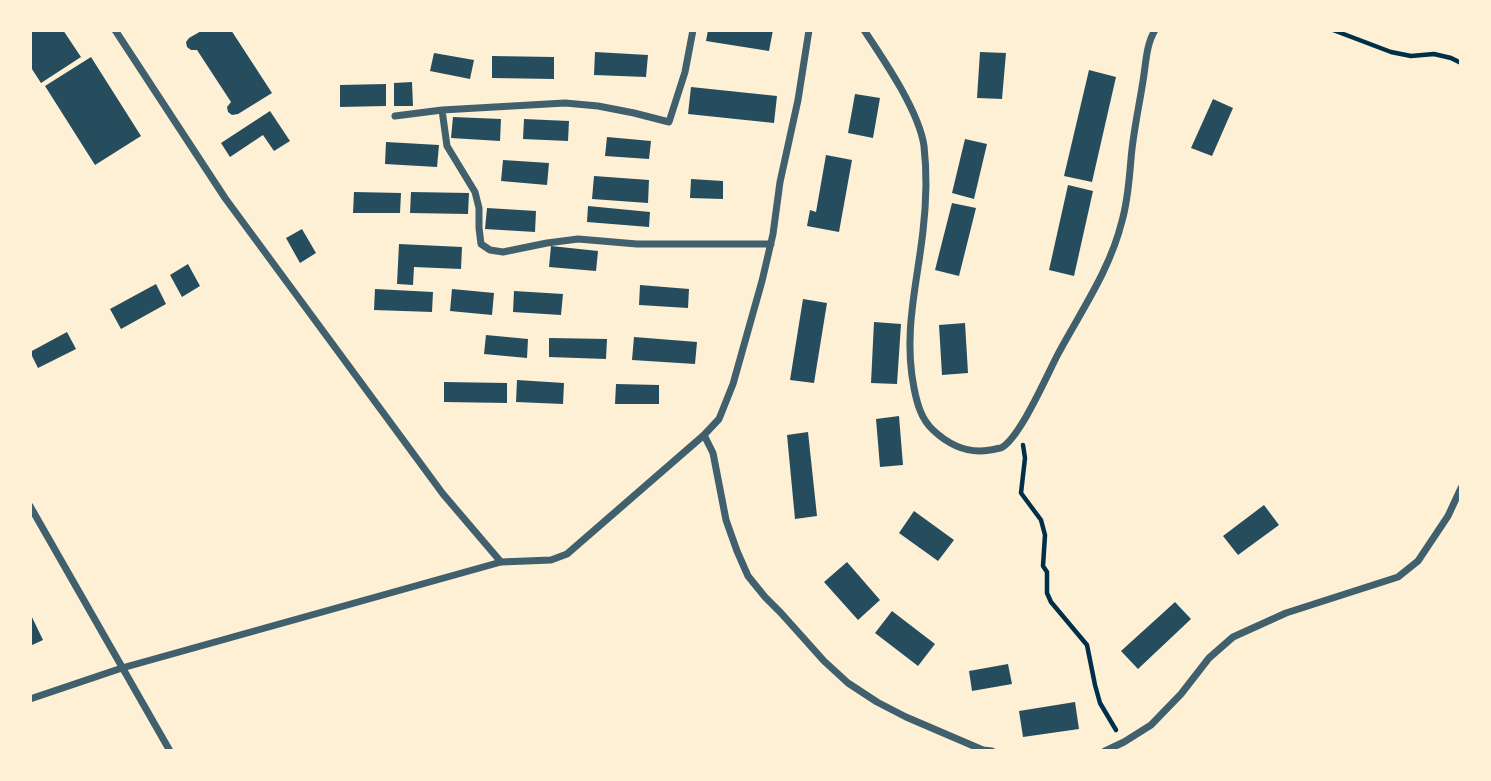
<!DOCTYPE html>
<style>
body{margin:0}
#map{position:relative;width:1491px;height:781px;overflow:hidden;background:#fdf0d5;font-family:"DejaVu Sans",sans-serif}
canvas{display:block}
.frame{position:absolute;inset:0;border:32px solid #fdf0d5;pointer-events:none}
</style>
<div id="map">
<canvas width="1491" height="781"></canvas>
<div class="frame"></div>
</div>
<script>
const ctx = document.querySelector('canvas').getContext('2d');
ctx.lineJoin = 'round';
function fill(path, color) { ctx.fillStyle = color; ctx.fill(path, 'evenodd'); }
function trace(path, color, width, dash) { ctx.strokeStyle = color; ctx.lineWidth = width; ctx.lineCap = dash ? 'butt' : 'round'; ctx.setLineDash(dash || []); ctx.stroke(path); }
fill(new Path2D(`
 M 30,30 L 63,30 L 81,57 L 41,83 L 30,66 Z
 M 203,30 L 231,30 L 272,93 L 238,114 L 232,115 L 228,112 L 227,107 L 231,102 L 197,50 L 191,50 L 187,47 L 186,42 L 189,38 Z
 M 708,30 L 773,30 L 769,51 L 706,41 Z
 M 595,52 L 648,55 L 646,77 L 594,75 Z
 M 980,52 L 1006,53 L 1002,99 L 977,98 Z
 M 434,53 L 474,60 L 470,79 L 430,71 Z
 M 492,56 L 554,57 L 554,79 L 492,78 Z
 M 91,57 L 141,136 L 95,165 L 45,86 Z
 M 1089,70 L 1116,77 L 1092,182 L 1064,176 Z
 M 412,82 L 413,106 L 394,106 L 394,83 Z
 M 386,84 L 386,106 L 340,107 L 340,85 Z
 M 691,87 L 777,96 L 774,123 L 688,114 Z
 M 855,94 L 880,98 L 873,138 L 848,133 Z
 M 1213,99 L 1233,108 L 1212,156 L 1191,148 Z
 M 270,111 L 290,141 L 274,151 L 263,135 L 230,157 L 221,143 Z
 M 453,117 L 501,119 L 500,141 L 451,138 Z
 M 524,119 L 569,121 L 568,141 L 523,139 Z
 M 607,137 L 651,141 L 649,159 L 605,156 Z
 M 965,139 L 987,144 L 974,199 L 952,193 Z
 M 386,142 L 439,145 L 437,167 L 385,164 Z
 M 826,155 L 852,160 L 839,232 L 807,226 L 810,210 L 816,212 Z
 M 503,160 L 549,163 L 547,185 L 501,181 Z
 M 594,176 L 649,180 L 648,203 L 592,199 Z
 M 691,179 L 723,181 L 723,199 L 690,198 Z
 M 1068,185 L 1093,191 L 1074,276 L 1049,270 Z
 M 354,192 L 401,193 L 400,213 L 353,213 Z
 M 411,192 L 469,193 L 468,214 L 410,213 Z
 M 952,203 L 976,208 L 959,276 L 935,270 Z
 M 588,206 L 650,212 L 649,227 L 587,222 Z
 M 487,208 L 536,211 L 535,232 L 485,229 Z
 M 302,229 L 316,253 L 300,263 L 286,238 Z
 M 399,244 L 462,247 L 461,269 L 414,267 L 413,285 L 397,284 Z
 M 551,246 L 598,251 L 596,271 L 549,267 Z
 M 188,264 L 200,286 L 182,297 L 170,275 Z
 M 156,284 L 166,304 L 121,329 L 110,309 Z
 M 640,285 L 689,289 L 688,308 L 639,305 Z
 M 375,289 L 433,292 L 432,312 L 374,310 Z
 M 452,289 L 494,293 L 492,315 L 450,311 Z
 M 514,291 L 563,294 L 561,315 L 513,312 Z
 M 803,299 L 827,303 L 814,383 L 790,380 Z
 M 874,322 L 901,324 L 897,384 L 871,383 Z
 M 965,323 L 968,373 L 942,375 L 939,325 Z
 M 67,332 L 76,349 L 38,368 L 30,352 Z
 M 486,335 L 528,339 L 527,358 L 484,354 Z
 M 634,337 L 697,342 L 695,364 L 632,360 Z
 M 549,338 L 607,339 L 606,359 L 549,357 Z
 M 517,380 L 564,383 L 563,404 L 516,402 Z
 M 444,382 L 507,383 L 507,403 L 444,402 Z
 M 616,384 L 659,385 L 659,404 L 615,404 Z
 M 899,416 L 903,465 L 880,467 L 876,419 Z
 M 808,432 L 817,516 L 795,519 L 787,435 Z
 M 1264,505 L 1279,525 L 1238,555 L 1223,536 Z
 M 914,511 L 954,540 L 938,561 L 899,533 Z
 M 847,562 L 880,600 L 858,620 L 824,582 Z
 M 1175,602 L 1191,619 L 1138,669 L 1121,651 Z
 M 892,611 L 935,644 L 918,666 L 875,633 Z
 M 30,613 L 43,640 L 30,646 Z
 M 1008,664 L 1012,684 L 972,691 L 969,671 Z
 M 1075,702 L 1079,729 L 1023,737 L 1019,711 Z`), '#264d5e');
trace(new Path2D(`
 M 1333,30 L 1391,52 L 1411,56 L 1434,54 L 1451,58 L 1461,63
 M 1023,445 L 1025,458 L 1021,493 L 1041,520 L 1045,535 L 1043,566 L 1047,572 L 1047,593 L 1051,602 L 1087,645 L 1095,685 L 1100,703 L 1116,730`), '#003049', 4.5);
trace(new Path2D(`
 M 115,30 L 225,198 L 443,494 L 501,562
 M 864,30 C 884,60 919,111 924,146 C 927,172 926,205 923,231 C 917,285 903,333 914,388 C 917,403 921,419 933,430 C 950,446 968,454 990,450 C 991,450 1000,448 1001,448 C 1020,438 1047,375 1058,354 C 1081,311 1110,270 1122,221 C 1128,200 1129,181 1131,159 C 1133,133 1139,107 1143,81 C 1146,63 1146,45 1155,30
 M 442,110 L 447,146 L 475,192 L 479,208 L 479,228 L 481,244 L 490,250 L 503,252 L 547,243 L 578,239 L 637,244 L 771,244
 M 395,116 L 442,110 L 565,103 L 598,106 L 634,113 L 669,122 L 685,72 L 693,30
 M 704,435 L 713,453 L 726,520 L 737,551 L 748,576 L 765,597 L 781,613 L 824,661 L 848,683 L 877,702 L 906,717 L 983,750 L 992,751
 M 30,506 L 170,751
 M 30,699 L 122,668 L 501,562 L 551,560 L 567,554 L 704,435 L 719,419 L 733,384 L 762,281 L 773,234 L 780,182 L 798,100 L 809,30
 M 1105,751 L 1124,742 L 1151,725 L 1181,694 L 1209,658 L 1233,637 L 1286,613 L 1398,577 L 1418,561 L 1448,516 L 1461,488`), '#3f606c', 7);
</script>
